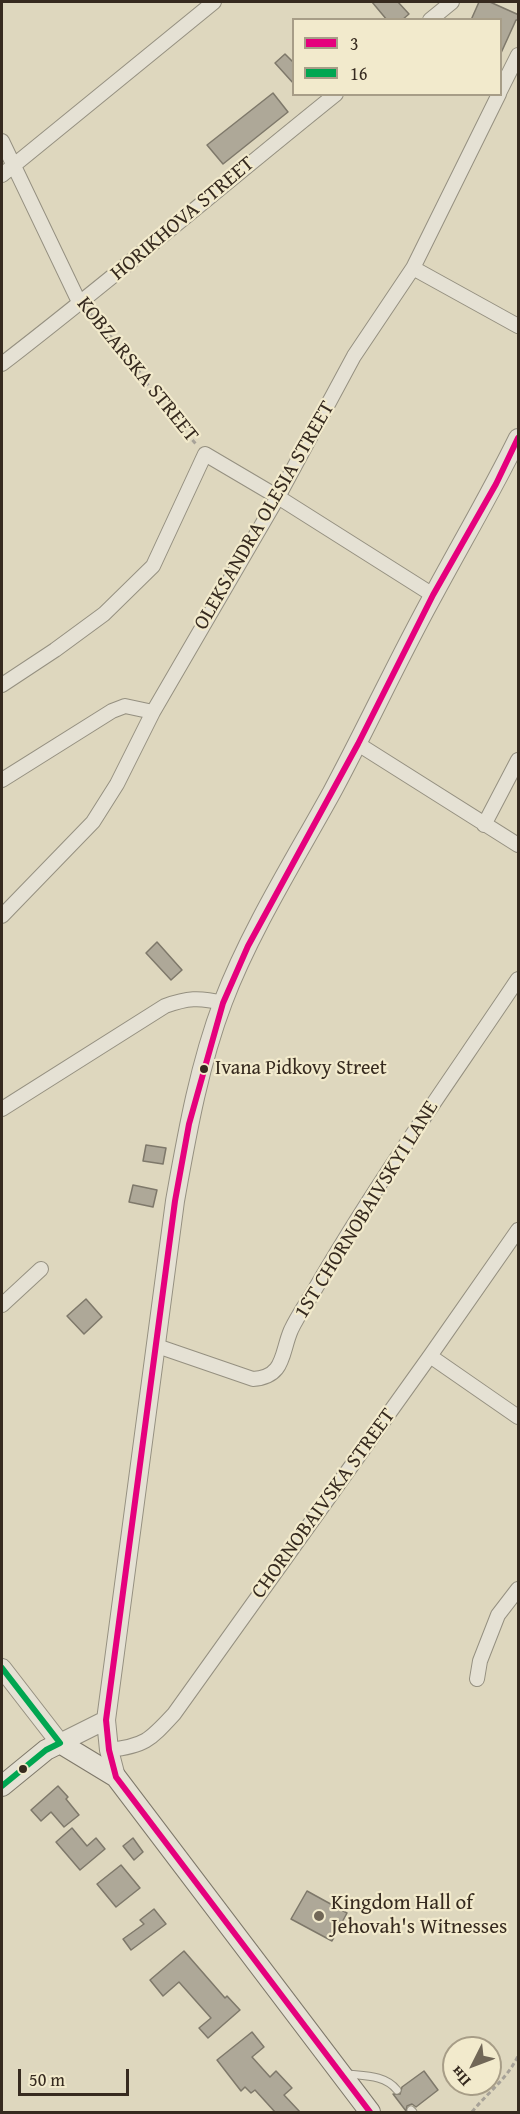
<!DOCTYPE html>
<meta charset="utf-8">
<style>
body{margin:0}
#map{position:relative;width:520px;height:2114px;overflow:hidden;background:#ded7be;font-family:"Gentium Book Plus",serif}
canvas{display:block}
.frame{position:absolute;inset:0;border:3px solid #362a1f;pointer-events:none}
.legend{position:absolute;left:292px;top:18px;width:210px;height:78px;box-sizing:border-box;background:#f2eacc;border:2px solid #a79d87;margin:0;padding:8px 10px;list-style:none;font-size:18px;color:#362a1f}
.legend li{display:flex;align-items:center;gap:12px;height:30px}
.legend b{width:30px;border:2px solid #a79d87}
.north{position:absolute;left:442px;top:2036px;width:60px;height:60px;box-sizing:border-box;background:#f2eacc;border:2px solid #a79d87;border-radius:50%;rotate:228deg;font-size:16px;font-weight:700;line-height:24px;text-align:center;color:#362a1f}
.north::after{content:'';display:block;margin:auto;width:21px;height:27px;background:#716757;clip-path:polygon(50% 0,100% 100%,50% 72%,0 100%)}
.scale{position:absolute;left:18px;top:2069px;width:111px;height:27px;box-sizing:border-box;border:3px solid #362a1f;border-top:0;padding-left:8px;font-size:18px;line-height:21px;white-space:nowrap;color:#362a1f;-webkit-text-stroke:4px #f2eacc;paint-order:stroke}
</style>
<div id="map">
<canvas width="520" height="2114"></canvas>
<div class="frame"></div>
<ul class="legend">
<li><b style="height:8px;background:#e5007d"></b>3</li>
<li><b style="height:8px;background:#00a651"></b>16</li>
</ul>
<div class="north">Пн</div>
<div class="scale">50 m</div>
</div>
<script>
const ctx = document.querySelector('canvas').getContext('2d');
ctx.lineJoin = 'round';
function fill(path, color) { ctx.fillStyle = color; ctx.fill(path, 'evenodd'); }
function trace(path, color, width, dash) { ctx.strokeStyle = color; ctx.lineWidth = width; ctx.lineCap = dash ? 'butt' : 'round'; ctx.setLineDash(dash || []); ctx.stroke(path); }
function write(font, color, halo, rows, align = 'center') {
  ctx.font = font + ' "Gentium Book Plus",serif'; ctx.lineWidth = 4.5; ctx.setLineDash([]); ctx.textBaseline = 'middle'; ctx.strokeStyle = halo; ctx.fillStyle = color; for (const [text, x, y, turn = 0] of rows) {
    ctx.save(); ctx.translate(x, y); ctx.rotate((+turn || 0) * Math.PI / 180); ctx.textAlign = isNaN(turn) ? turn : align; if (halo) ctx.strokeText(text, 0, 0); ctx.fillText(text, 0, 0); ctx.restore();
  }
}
const building = new Path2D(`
 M 372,2 L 398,2 L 409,14 L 402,20 L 387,20 Z
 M 479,2 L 490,2 L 519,15 L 519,20 L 516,20 L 501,53 L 501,20 L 471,20 Z
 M 285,54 L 294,63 L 294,84 L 275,63 Z
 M 273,93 L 288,112 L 223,164 L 207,145 Z
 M 157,942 L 182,970 L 171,980 L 146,953 Z
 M 146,1145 L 166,1148 L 163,1164 L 143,1161 Z
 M 133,1185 L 157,1190 L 153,1207 L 129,1202 Z
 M 86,1299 L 102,1317 L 84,1334 L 67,1316 Z
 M 58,1786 L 68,1797 L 66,1799 L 79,1815 L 64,1827 L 51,1812 L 41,1821 L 31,1810 Z
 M 72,1828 L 87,1846 L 96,1838 L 105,1849 L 80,1870 L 56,1842 Z
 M 133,1838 L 143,1852 L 134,1860 L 123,1846 Z
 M 121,1865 L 140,1888 L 116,1907 L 97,1884 Z
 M 307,1891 L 347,1913 L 332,1941 L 291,1919 Z
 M 154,1909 L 166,1924 L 131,1950 L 123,1939 L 144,1924 L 140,1920 Z
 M 184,1951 L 225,1998 L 227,1996 L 240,2010 L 208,2038 L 199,2028 L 211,2018 L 179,1982 L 163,1996 L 150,1980 Z
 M 252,2032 L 264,2047 L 252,2057 L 270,2077 L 276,2071 L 292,2088 L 284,2095 L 300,2112 L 275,2112 L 255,2090 L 251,2093 L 245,2087 L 241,2091 L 217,2060 Z
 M 424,2071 L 438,2090 L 416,2107 L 412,2104 L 407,2106 L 406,2111 L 393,2094 L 400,2094 L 402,2087 Z`);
fill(building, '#aea898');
trace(building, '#7e786a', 1.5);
const service = new Path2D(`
 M 347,2074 C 365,2076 385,2075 397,2090
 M 411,2110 L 413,2112`);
const minor = new Path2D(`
 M 430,20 L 452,2
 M 500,91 L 518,55
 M 2,141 L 80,304
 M 2,175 L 214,2
 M 413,268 L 518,326
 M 2,364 C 115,277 224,184 336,94
 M 2,685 L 55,650 L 104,614 L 153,566 L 205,454 L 278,497 L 433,595
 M 358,744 L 518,845
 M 2,780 L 112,711 L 125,706 L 153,712
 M 484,825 L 518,760
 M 2,916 L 93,822 L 117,784 L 153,712 L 278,497 L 354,356 L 413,268 L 499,94
 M 2,1109 L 165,1006 C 187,998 199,997 223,1003
 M 2,1305 L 41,1269
 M 157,1346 L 253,1379 C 285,1377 281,1353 291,1330 C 297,1317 306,1304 314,1291 C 376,1183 449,1082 518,979
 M 430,1356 L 518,1417
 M 477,1679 L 480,1661 L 498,1615 L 518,1589
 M 109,1750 C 145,1746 150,1740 174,1714 L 430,1356 L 518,1230`);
const tertiary = new Path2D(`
 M 2,1668 L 60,1743 L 106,1720
 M 116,1777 L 109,1750 L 106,1720 L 175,1201 C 187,1134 199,1065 223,1002 C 250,931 295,859 332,792 C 367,727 398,659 434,594 C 462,542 492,491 518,438`);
const secondary = new Path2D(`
 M 2,1786 L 46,1750 L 60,1743 L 116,1777 L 370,2112`);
trace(service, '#959080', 9);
trace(minor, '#959080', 16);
trace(tertiary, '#959080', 20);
trace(secondary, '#7e786a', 22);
trace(new Path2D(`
 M 89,312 L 133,362 L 164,409 L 196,444
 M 81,2112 L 81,2111
 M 472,2112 C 487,2093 507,2079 518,2056`), '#a7a298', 3, [4.5, 3]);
trace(service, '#e5e1d4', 7);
trace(minor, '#e5e1d4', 14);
trace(tertiary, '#e5e1d4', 18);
trace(secondary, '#e5e1d4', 20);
trace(new Path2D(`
 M 370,2112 L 116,1777 L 109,1750 L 106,1720 L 175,1201 L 189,1124 L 223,1003 L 248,946 L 358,744 L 433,595 L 496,484 L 518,438`), '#e5007d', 6);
trace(new Path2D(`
 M 2,1668 L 60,1743
 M 2,1786 L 46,1750 L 60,1743`), '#00a651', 6);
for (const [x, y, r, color] of [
 [204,1069,5,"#362a1f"],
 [23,1769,5,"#362a1f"],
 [319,1916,6,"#716757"]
]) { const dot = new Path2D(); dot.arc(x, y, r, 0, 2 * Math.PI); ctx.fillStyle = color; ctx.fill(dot); trace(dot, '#f2eacc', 2); }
write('20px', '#362a1f', '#f2eacc', [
 ["Ivana Pidkovy Street",215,1069]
], 'left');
write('21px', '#362a1f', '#f2eacc', [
 ["HORIKHOVA STREET",183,219,-40],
 ["KOBZARSKA STREET",137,370,51],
 ["OLEKSANDRA OLESIA STREET",265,516,-60],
 ["1ST CHORNOBAIVSKYI LANE",367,1210,-58],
 ["CHORNOBAIVSKA STREET",324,1504,-54]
]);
write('21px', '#362a1f', '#f2eacc', [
 ["Kingdom Hall of",331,1904],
 ["Jehovah's Witnesses",331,1928]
], 'left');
</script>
